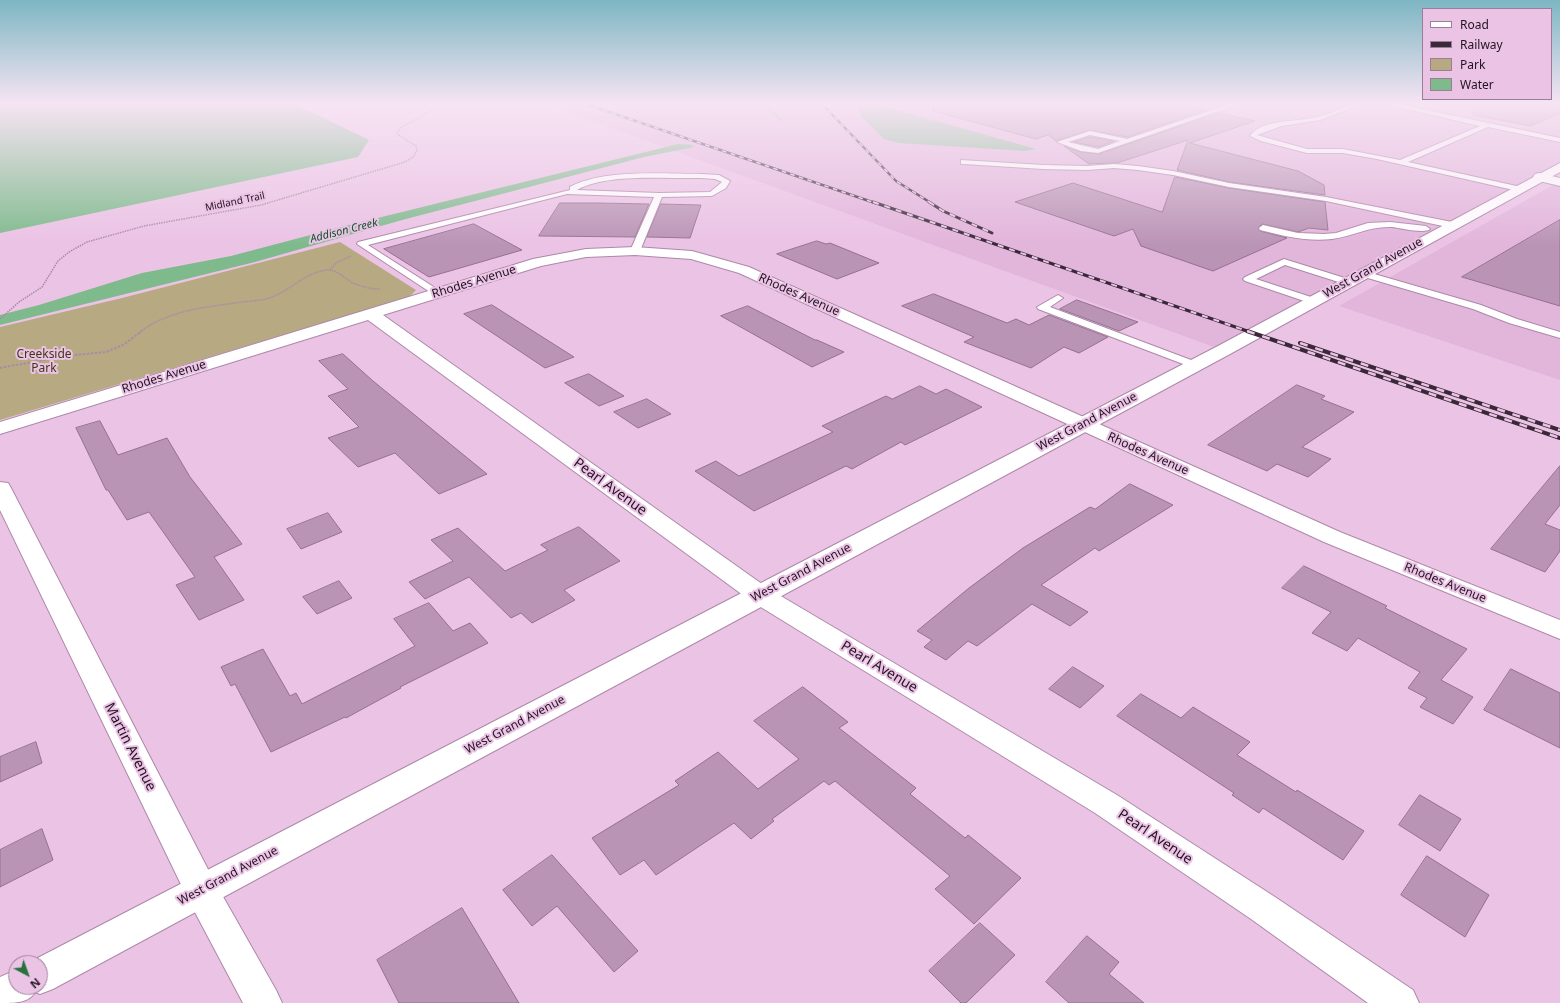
<!DOCTYPE html>
<style>
body{margin:0}
#map{position:relative;width:1560px;height:1003px;overflow:hidden;background:#ebc3e5;font-family:"Noto Sans",sans-serif}
canvas{display:block}
.legend{position:absolute;left:1422px;top:8px;width:130px;height:92px;box-sizing:border-box;background:#ebc3e5;border:1px solid #9a7d96;margin:0;padding:5px 7px;list-style:none;font-size:12px;color:#211320}
.legend li{display:flex;align-items:center;gap:8px;height:20px}
.legend b{width:20px;border:1px solid #9a7d96}
.north{position:absolute;left:8px;top:955px;width:40px;height:40px;box-sizing:border-box;background:#ebc3e5;border:1px solid #9a7d96;border-radius:50%;rotate:139deg;font-size:11px;font-weight:700;line-height:16px;text-align:center;color:#211320}
.north::after{content:'';display:block;margin:auto;width:14px;height:18px;background:#27713f;clip-path:polygon(50% 0,100% 100%,50% 72%,0 100%)}
</style>
<div id="map">
<canvas width="1560" height="1003"></canvas>
<ul class="legend">
<li><b style="height:5px;background:#fff"></b>Road</li>
<li><b style="height:5px;background:#392838"></b>Railway</li>
<li><b style="height:11px;background:#b7a982"></b>Park</li>
<li><b style="height:11px;background:#7eba8c"></b>Water</li>
</ul>
<div class="north">N</div>
</div>
<script>
const ctx = document.querySelector('canvas').getContext('2d');
ctx.lineJoin = 'round';
function fill(path, color) { ctx.fillStyle = color; ctx.fill(path, 'evenodd'); }
function trace(path, color, width, dash) { ctx.strokeStyle = color; ctx.lineWidth = width; ctx.lineCap = dash ? 'butt' : 'round'; ctx.setLineDash(dash || []); ctx.stroke(path); }
function write(font, color, halo, rows, align = 'center') {
  ctx.font = font + ' "Noto Sans",sans-serif'; ctx.lineWidth = 4; ctx.setLineDash([]); ctx.textBaseline = 'middle'; ctx.strokeStyle = halo; ctx.fillStyle = color; for (const [text, x, y, turn = 0] of rows) {
    ctx.save(); ctx.translate(x, y); ctx.rotate((+turn || 0) * Math.PI / 180); ctx.textAlign = isNaN(turn) ? turn : align; if (halo) ctx.strokeText(text, 0, 0); ctx.fillText(text, 0, 0); ctx.restore();
  }
}
fill(new Path2D(`
 M 545,104 L 1560,104 L 1560,168 L 1217,348 Z
 M 1560,181 L 1560,380 L 1339,306 Z`), '#e2b5db');
fill(new Path2D(`
 M 340,242 L 416,290 L 409,297 L 0,420 L 0,327 L 122,298 Z`), '#b7a982');
fill(new Path2D(`
 M 0,104 L 295,104 L 369,140 L 358,157 L 0,233 Z
 M 856,104 L 875,104 L 1036,149 L 1025,151 L 899,143 L 884,139 L 861,116 Z
 M 678,144 L 692,145 L 694,147 L 644,157 L 402,220 L 255,262 L 0,325 L 0,315 L 39,305 L 142,273 L 231,256 L 337,228 Z`), '#7eba8c');
fill(new Path2D(`
 M 762,104 L 766,104 L 782,119 L 782,121 L 780,121 Z`), '#7eba8c');
const building = new Path2D(`
 M 934,104 L 1183,104 L 1207,110 L 1127,137 L 1090,130 L 1056,141 L 1048,135 L 1036,139 L 933,111 Z
 M 1474,104 L 1560,104 L 1560,113 L 1531,126 L 1473,115 Z
 M 1219,113 L 1255,121 L 1190,143 L 1298,171 L 1324,185 L 1325,195 L 1229,182 L 1177,170 L 1188,140 L 1117,163 L 1089,164 L 1064,146 L 1081,152 L 1098,154 Z
 M 1090,137 L 1114,141 L 1098,147 L 1074,142 Z
 M 1175,177 L 1229,188 L 1325,202 L 1328,230 L 1309,228 L 1298,232 L 1262,224 L 1258,228 L 1260,231 L 1287,238 L 1213,271 L 1141,246 L 1133,229 L 1114,236 L 1015,202 L 1073,183 L 1162,212 Z
 M 560,203 L 598,203 L 649,204 L 635,237 L 539,236 Z
 M 661,204 L 701,205 L 690,238 L 647,237 Z
 M 1560,220 L 1560,306 L 1462,277 Z
 M 474,224 L 522,250 L 429,277 L 384,249 Z
 M 817,241 L 826,244 L 830,243 L 879,263 L 837,279 L 777,254 Z
 M 934,294 L 1007,323 L 1016,319 L 1029,325 L 1049,315 L 1108,337 L 1079,353 L 1064,347 L 1031,368 L 964,342 L 974,337 L 902,306 Z
 M 1077,300 L 1138,322 L 1119,331 L 1060,309 Z
 M 492,305 L 574,357 L 545,368 L 464,314 Z
 M 748,306 L 815,340 L 817,340 L 844,352 L 812,367 L 721,316 Z
 M 343,354 L 373,381 L 487,474 L 439,494 L 395,453 L 358,467 L 328,438 L 359,427 L 328,396 L 348,389 L 319,361 Z
 M 589,374 L 624,396 L 599,406 L 565,383 Z
 M 1297,385 L 1325,396 L 1321,399 L 1354,412 L 1302,447 L 1331,459 L 1308,477 L 1277,464 L 1267,471 L 1208,445 Z
 M 920,386 L 936,394 L 946,389 L 982,407 L 905,445 L 901,442 L 852,469 L 846,466 L 754,511 L 695,471 L 716,461 L 739,476 L 833,432 L 822,426 L 886,396 L 892,399 Z
 M 647,399 L 671,414 L 638,428 L 614,412 Z
 M 100,421 L 118,455 L 167,438 L 190,477 L 242,544 L 214,557 L 244,600 L 199,620 L 176,585 L 195,577 L 149,512 L 127,520 L 108,490 L 106,490 L 76,428 Z
 M 1560,466 L 1560,505 L 1545,524 L 1560,530 L 1560,551 L 1545,572 L 1491,549 Z
 M 1130,484 L 1173,505 L 1099,551 L 1095,548 L 1041,585 L 1088,612 L 1070,626 L 1032,604 L 977,646 L 968,641 L 946,660 L 924,647 L 932,640 L 917,631 L 969,588 L 1023,548 L 1090,507 L 1095,509 Z
 M 328,513 L 342,532 L 301,549 L 287,529 Z
 M 579,527 L 620,561 L 564,590 L 575,600 L 532,623 L 521,613 L 511,618 L 469,577 L 425,599 L 409,582 L 453,561 L 431,540 L 458,528 L 505,571 L 548,550 L 541,545 Z
 M 1304,566 L 1387,606 L 1385,608 L 1467,649 L 1441,680 L 1473,697 L 1453,724 L 1420,707 L 1427,698 L 1408,688 L 1420,672 L 1358,638 L 1347,651 L 1312,633 L 1331,612 L 1282,588 Z
 M 339,581 L 352,598 L 317,614 L 303,597 Z
 M 429,603 L 453,631 L 470,623 L 488,643 L 400,687 L 401,688 L 346,718 L 345,717 L 271,752 L 235,684 L 231,686 L 221,667 L 263,649 L 290,696 L 296,693 L 302,704 L 415,646 L 394,619 Z
 M 1073,667 L 1104,686 L 1080,708 L 1049,689 Z
 M 1511,669 L 1560,693 L 1560,748 L 1484,710 Z
 M 803,687 L 848,722 L 839,728 L 916,788 L 910,794 L 965,838 L 968,835 L 1021,878 L 974,924 L 935,889 L 950,876 L 835,781 L 829,785 L 824,781 L 772,819 L 774,821 L 751,839 L 734,823 L 656,875 L 644,860 L 620,875 L 592,838 L 679,785 L 675,781 L 718,752 L 758,789 L 799,759 L 754,721 Z
 M 1141,694 L 1181,718 L 1193,707 L 1250,742 L 1237,755 L 1296,792 L 1297,790 L 1364,831 L 1343,860 L 1263,808 L 1259,813 L 1232,795 L 1234,793 L 1117,716 Z
 M 36,742 L 42,763 L 0,782 L 0,757 Z
 M 1420,795 L 1461,819 L 1440,851 L 1399,825 Z
 M 42,829 L 53,860 L 0,887 L 0,850 Z
 M 552,855 L 638,951 L 614,972 L 557,906 L 532,926 L 503,890 Z
 M 1427,856 L 1489,895 L 1465,937 L 1401,895 Z
 M 462,908 L 519,1003 L 399,1003 L 377,960 Z
 M 980,923 L 1015,955 L 966,1003 L 961,1003 L 929,971 Z
 M 1087,936 L 1119,962 L 1109,974 L 1144,1003 L 1069,1003 L 1046,982 Z`);
fill(building, '#ba94b5');
trace(building, '#957090', 1);
const service = new Path2D(`
 M 1229,104 L 1239,104 L 1098,153 L 1081,151 L 1057,142 L 1090,131 L 1127,139 ZM 1090,135 L 1120,141 L 1098,149 L 1068,142 Z
 M 1352,104 L 1362,104 L 1320,120 L 1282,126 L 1257,135 L 1307,149 L 1343,149 L 1400,160 L 1480,126 L 1384,104 L 1398,104 L 1560,138 L 1560,142 L 1488,127 L 1408,162 L 1521,187 L 1522,189 L 1518,191 L 1377,159 L 1343,153 L 1307,153 L 1261,141 L 1250,136 C 1261,119 1298,122 1317,117 C 1329,114 1341,109 1352,104 Z
 M 961,160 L 1043,165 L 1087,166 L 1114,164 L 1138,166 L 1173,171 L 1229,183 L 1326,197 L 1452,222 L 1456,225 L 1452,228 L 1326,201 L 1229,187 L 1173,175 L 1138,170 L 1114,168 L 1087,170 L 1043,169 L 964,164 L 961,164 Z
 M 701,174 L 719,175 L 730,181 L 726,188 L 712,196 L 662,197 L 640,251 L 635,254 L 630,251 L 654,197 L 567,194 L 368,245 L 440,291 L 441,293 L 436,296 L 357,244 L 358,242 L 570,190 L 570,187 C 603,169 663,174 701,174 ZM 701,178 L 715,179 L 722,182 L 710,192 L 659,193 L 577,190 C 606,173 667,179 701,178 Z
 M 1390,222 L 1426,226 L 1430,229 C 1425,234 1400,228 1392,227 C 1369,226 1354,236 1332,239 C 1308,242 1283,236 1260,230 L 1259,228 L 1263,225 L 1298,233 L 1324,234 L 1336,233 L 1368,223 Z
 M 1284,259 L 1351,280 L 1353,282 L 1348,285 L 1285,265 L 1256,279 L 1317,299 L 1318,301 L 1317,303 L 1313,304 L 1245,281 L 1243,279 L 1245,277 Z
 M 1364,271 L 1481,305 L 1517,319 L 1560,332 L 1560,338 L 1509,323 L 1473,309 L 1361,276 L 1359,274 Z
 M 1058,295 L 1063,298 L 1050,307 L 1199,363 L 1201,365 L 1199,367 L 1191,367 L 1038,309 L 1037,307 Z`);
const minor = new Path2D(`
 M 1539,173 L 1560,178 L 1560,186 L 1535,180 L 1533,177 L 1535,174 Z
 M 635,247 L 692,251 L 749,267 L 1340,532 L 1560,620 L 1560,639 L 1324,542 L 739,273 L 691,259 L 635,255 L 586,257 L 541,266 L 383,315 L 769,589 L 1117,795 L 1275,897 L 1413,990 L 1419,1003 L 1368,1003 L 1251,919 L 1095,813 L 751,601 L 368,320 L 0,434 L 0,422 L 533,259 L 586,249 Z
 M 0,482 L 8,483 L 11,488 L 213,879 L 276,990 L 282,1003 L 243,1003 L 189,901 L 0,510 Z`);
const secondary = new Path2D(`
 M 1560,163 L 1560,172 L 1230,354 L 53,989 L 40,994 L 35,992 C 29,1003 15,1003 0,1003 L 0,977 L 16,970 L 16,987 L 40,987 L 40,963 L 28,963 L 1218,346 Z`);
trace(service, '#ad88a8', 2);
trace(minor, '#ad88a8', 2);
trace(secondary, '#ad88a8', 2);
trace(new Path2D(`
 M 330,270 L 336,263 L 351,256
 M 0,319 L 19,302 L 42,287 L 58,261 L 69,252 L 87,242 L 144,226 L 261,205 L 405,162 L 413,157 L 417,151 L 416,146 L 397,134 L 400,128 L 436,108 L 436,104
 M 140,332 C 168,310 208,307 242,302 C 250,301 260,301 269,298 C 289,292 304,273 326,270 C 337,269 344,278 353,283 C 362,287 371,289 380,289`), '#aa8ba6', 1.5, [1.5, 1]);
trace(new Path2D(`
 M 0,368 L 65,356 L 106,352 L 123,345 L 142,331`), '#aa8ba6', 2, [2.5, 1.5]);
fill(service, '#fff');
fill(minor, '#fff');
fill(secondary, '#fff');
const railFar2 = new Path2D(`
 M 586,104 L 875,203
 M 822,104 L 896,181 L 931,203`);
const railFar1 = new Path2D(`
 M 873,202 L 1250,332
 M 929,202 L 943,211 L 992,233`);
const rail = new Path2D(`
 M 1247,331 L 1560,438
 M 1300,343 L 1560,430`);
trace(railFar2, '#392838', 2.5);
trace(railFar1, '#392838', 3);
trace(rail, '#392838', 4);
trace(railFar2, '#ebc3e5', 1.5, [4.5]);
trace(railFar1, '#ebc3e5', 2, [6]);
trace(rail, '#ebc3e5', 2.5, [8]);
const sky = ctx.createLinearGradient(0, 0, 0, 245);
sky.addColorStop(0, '#7db6c3');
sky.addColorStop(0.42, '#f6e4f3');
sky.addColorStop(1, '#f6e4f300');
ctx.fillStyle = sky;
ctx.fillRect(0, 0, 1560, 245);
write('10px', '#211320', '#ebc3e5', [
 ["Midland Trail",235,202,-12]
]);
write('italic 11px', '#0d5228', '#ebc3e5', [
 ["Addison Creek",344,231,-14]
]);
write('12px', '#211320', '#ebc3e5', [
 ["West Grand Avenue",1373,268,-29],
 ["Rhodes Avenue",474,282,-17],
 ["Rhodes Avenue",799,295,24],
 ["Rhodes Avenue",164,377,-17],
 ["West Grand Avenue",1087,422,-28],
 ["Rhodes Avenue",1148,454,24],
 ["West Grand Avenue",801,573,-28],
 ["Rhodes Avenue",1445,583,22],
 ["West Grand Avenue",515,725,-28],
 ["West Grand Avenue",228,876,-28]
]);
write('12px', '#413618', '#ebc3e5', [
 ["Creekside",44,355],
 ["Park",44,369]
]);
write('14px', '#211320', '#ebc3e5', [
 ["Pearl Avenue",610,487,36],
 ["Pearl Avenue",879,667,31],
 ["Martin Avenue",130,747,63],
 ["Pearl Avenue",1155,837,34]
]);
</script>
